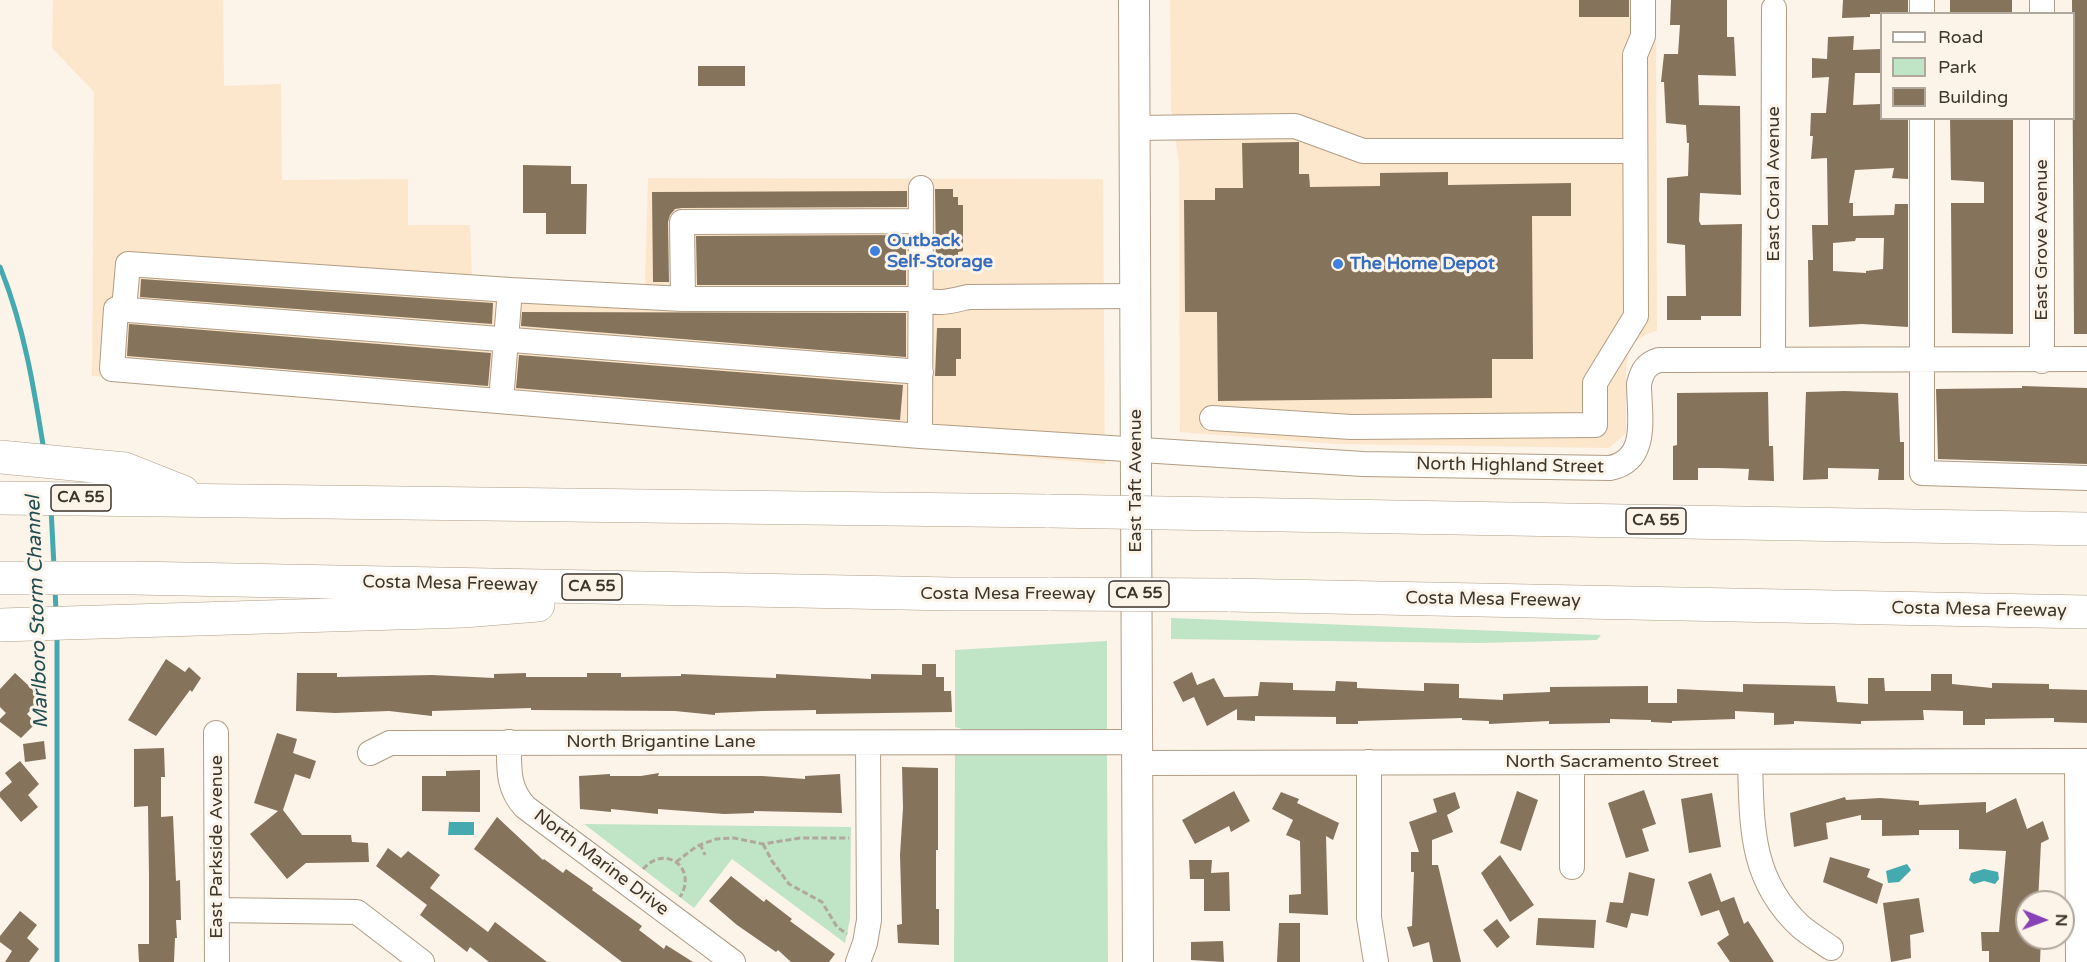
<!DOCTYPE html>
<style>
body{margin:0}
#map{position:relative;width:2087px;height:962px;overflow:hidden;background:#fcf3e9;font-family:"Varela Round",sans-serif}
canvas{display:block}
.legend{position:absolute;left:1880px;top:12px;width:195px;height:108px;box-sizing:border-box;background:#fcf3e9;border:2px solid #b0a79d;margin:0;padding:8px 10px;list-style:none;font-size:18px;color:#3e352b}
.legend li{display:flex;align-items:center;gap:12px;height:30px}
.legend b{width:30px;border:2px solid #b0a79d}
.north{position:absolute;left:2015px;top:890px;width:60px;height:60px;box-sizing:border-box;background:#fcf3e9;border:2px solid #b0a79d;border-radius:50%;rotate:91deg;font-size:16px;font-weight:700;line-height:24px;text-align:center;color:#3e352b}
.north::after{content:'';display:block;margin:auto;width:21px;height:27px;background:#8942b5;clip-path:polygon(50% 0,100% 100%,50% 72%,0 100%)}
</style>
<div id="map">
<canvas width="2087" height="962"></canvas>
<ul class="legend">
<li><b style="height:8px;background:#fff"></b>Road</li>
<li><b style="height:16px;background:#bfe4c6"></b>Park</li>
<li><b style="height:16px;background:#86735c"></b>Building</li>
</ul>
<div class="north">N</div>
</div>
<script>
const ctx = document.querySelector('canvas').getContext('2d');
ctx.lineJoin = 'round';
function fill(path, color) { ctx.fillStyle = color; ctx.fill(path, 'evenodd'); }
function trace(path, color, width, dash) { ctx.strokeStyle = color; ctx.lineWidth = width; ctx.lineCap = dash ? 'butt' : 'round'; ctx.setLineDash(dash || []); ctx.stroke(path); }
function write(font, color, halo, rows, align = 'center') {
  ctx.font = font + ' "Varela Round",sans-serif'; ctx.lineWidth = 6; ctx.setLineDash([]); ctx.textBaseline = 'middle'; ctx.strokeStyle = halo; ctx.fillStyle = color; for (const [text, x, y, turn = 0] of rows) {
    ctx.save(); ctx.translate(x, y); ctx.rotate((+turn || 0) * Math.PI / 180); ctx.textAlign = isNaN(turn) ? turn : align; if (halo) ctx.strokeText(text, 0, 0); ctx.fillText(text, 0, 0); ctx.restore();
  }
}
fill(new Path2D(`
 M 53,0 L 223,0 L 224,86 L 281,84 L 282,180 L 408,179 L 408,225 L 470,225 L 472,277 L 645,284 L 648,178 L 1103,179 L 1105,464 L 92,376 L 94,92 L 52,48 Z
 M 1170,0 L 1656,0 L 1657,331 L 1647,334 L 1635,342 L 1628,354 L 1626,369 L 1626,433 L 1609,448 L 1336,444 L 1180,432 L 1179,164 L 1171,108 Z`), '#fce7cd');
fill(new Path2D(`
 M 1171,618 L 1601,635 L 1597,640 L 1479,643 L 1171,639 Z
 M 1107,641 L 1107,733 L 1057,734 L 966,730 L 955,727 L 955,650 Z
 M 955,751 L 1107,752 L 1108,962 L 954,962 Z
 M 584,824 L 851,827 L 850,919 L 845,943 L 732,859 L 694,908 Z`), '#bfe4c6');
fill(new Path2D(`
 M 449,822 L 474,822 L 474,835 L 448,835 Z
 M 1907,864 L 1911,870 L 1899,882 L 1888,883 L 1886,871 Z
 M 1984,869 L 1998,872 L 1999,879 L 1995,884 L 1984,881 L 1974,884 L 1969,880 L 1971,873 Z`), '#45aaaf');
trace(new Path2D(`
 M 0,267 C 24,326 34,388 44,451
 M 51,508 L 54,567
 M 55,589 L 56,612
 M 57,634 L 57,962`), '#45aaaf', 5);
fill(new Path2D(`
 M 1579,0 L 1629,0 L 1629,17 L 1579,17 Z
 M 1671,0 L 1727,0 L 1727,37 L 1734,37 L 1736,76 L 1698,75 L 1699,105 L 1740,106 L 1741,195 L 1700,193 L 1699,221 L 1701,225 L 1742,224 L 1741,316 L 1701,316 L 1701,320 L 1667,320 L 1667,296 L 1686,296 L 1685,245 L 1667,243 L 1667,178 L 1688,176 L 1689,143 L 1687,143 L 1686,125 L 1666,123 L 1664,82 L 1661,82 L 1664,54 L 1678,54 L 1680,25 L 1670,25 Z
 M 1843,0 L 1908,0 L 1908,14 L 1870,14 L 1870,17 L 1842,18 Z
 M 1950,0 L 2012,0 L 2012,14 L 1950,14 Z
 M 2072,0 L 2087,0 L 2087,334 L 2074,334 Z
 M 1854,36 L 1853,50 L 1881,49 L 1881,73 L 1855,73 L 1853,105 L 1881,104 L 1881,118 L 1908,118 L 1908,179 L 1892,178 L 1894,168 L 1855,170 L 1849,203 L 1853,203 L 1853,216 L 1894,215 L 1895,204 L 1908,204 L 1908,327 L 1862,324 L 1809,327 L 1808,260 L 1813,260 L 1812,225 L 1828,225 L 1827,158 L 1811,159 L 1813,136 L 1810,136 L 1811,113 L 1826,113 L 1829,77 L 1812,78 L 1812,58 L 1827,59 L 1828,37 ZM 1856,238 L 1884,238 L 1883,269 L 1866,271 L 1866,273 L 1833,271 L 1833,243 L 1855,241 Z
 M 698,66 L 745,66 L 745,86 L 698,86 Z
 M 1950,118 L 2013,118 L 2013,334 L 1952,333 L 1951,203 L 1984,203 L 1984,182 L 1951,180 Z
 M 1299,142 L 1299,174 L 1309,174 L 1310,187 L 1380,186 L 1380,173 L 1448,172 L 1448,185 L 1571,183 L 1571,216 L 1532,216 L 1533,359 L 1492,359 L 1492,398 L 1218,401 L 1217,312 L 1185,312 L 1184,200 L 1215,200 L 1215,188 L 1243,188 L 1242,143 Z
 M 523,165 L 571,166 L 571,184 L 587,184 L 586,234 L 546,234 L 546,213 L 523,213 Z
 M 935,189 L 953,189 L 953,197 L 958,197 L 958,205 L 963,205 L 963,251 L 958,252 L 958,259 L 954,259 L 954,266 L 936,266 Z
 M 907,191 L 907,207 L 682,208 L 675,209 L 670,215 L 668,222 L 669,282 L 653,282 L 652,192 Z
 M 906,235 L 906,285 L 697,285 L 696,236 Z
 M 141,279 L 493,303 L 492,324 L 140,297 Z
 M 522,312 L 906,313 L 906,357 L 521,326 Z
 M 129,324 L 491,353 L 488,386 L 127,356 Z
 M 937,328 L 961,328 L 961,359 L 956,359 L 956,376 L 935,376 Z
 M 519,355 L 903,385 L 900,420 L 516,388 Z
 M 2022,386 L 2087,388 L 2087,464 L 1938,459 L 1936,389 L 2022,388 Z
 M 1845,391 L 1898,393 L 1900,442 L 1904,442 L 1904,480 L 1878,480 L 1879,469 L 1828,468 L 1828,479 L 1803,480 L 1806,392 Z
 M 1768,392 L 1769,446 L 1773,446 L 1774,481 L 1748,480 L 1749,469 L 1718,468 L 1698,468 L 1698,480 L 1673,480 L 1673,446 L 1677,445 L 1677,393 Z
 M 166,659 L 185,672 L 189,667 L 201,678 L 192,692 L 190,690 L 156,736 L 128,720 Z
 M 922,664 L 936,664 L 936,677 L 944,677 L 944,691 L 951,691 L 952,712 L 816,714 L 816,710 L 762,711 L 715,713 L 715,715 L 675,711 L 531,710 L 531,708 L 432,711 L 432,716 L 389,711 L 335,713 L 296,711 L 297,673 L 337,673 L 337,677 L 432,675 L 494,678 L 494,674 L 526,673 L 526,677 L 587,677 L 587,673 L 621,673 L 621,677 L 681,676 L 681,674 L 776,678 L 776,674 L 871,679 L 871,674 L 922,675 Z
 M 1192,672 L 1197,685 L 1214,678 L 1224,697 L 1258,696 L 1260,682 L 1293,683 L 1293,690 L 1335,691 L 1336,681 L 1357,682 L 1357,688 L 1424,691 L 1424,683 L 1459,684 L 1459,698 L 1503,700 L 1503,694 L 1550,692 L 1550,687 L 1648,686 L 1648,703 L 1677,703 L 1677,689 L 1743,692 L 1743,684 L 1835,686 L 1837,702 L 1868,704 L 1868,678 L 1884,678 L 1885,691 L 1931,691 L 1931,674 L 1952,674 L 1952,684 L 1992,688 L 1992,683 L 2049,684 L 2049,689 L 2087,690 L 2087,723 L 2054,722 L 2054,718 L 1985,719 L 1985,725 L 1963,725 L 1963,711 L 1923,710 L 1924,720 L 1861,721 L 1861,724 L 1794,721 L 1794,724 L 1774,725 L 1774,713 L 1735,711 L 1735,719 L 1672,721 L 1672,723 L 1651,722 L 1651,720 L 1610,719 L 1610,723 L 1549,724 L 1549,721 L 1489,724 L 1489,721 L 1462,720 L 1462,718 L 1358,721 L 1358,724 L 1336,724 L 1336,717 L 1255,716 L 1255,721 L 1237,720 L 1237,709 L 1207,726 L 1194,697 L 1183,702 L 1173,682 Z
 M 15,673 L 42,698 L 27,714 L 36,723 L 21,738 L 0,722 L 0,719 L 6,713 L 0,707 L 0,689 Z
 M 277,733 L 297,739 L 293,753 L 316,761 L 310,779 L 295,774 L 283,810 L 302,835 L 351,835 L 352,842 L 368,843 L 369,862 L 306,863 L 287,879 L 250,834 L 278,811 L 254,803 Z
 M 44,741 L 46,759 L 25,762 L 23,744 Z
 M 164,748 L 165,777 L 161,777 L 161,817 L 173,816 L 176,881 L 180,880 L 181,920 L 176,920 L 177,938 L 175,938 L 174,962 L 139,962 L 138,944 L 149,944 L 149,875 L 148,806 L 134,807 L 134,749 Z
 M 20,761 L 39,784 L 28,795 L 38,807 L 21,822 L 0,797 L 0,792 L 12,782 L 5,773 Z
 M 902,767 L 938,768 L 938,850 L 936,850 L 936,909 L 939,909 L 939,945 L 898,943 L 897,925 L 902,924 L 900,855 L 903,808 Z
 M 480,770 L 480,812 L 422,811 L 422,776 L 446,776 L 446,771 Z
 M 659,773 L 658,776 L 762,776 L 805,779 L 805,776 L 840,774 L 842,813 L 754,811 L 754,813 L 724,814 L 658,809 L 658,814 L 611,809 L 611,812 L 580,809 L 579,776 L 610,774 L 610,776 L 641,776 Z
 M 1644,790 L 1656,824 L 1642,829 L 1649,851 L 1626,858 L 1608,803 Z
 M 1234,791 L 1250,821 L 1231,832 L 1229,826 L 1195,844 L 1182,820 Z
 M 1517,791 L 1538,800 L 1521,851 L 1500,843 Z
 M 1281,792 L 1299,799 L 1297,803 L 1339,823 L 1333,840 L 1326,836 L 1328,915 L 1289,913 L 1289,895 L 1301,894 L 1300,841 L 1286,835 L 1293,820 L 1272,809 Z
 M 1455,792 L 1460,808 L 1447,815 L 1453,832 L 1432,840 L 1432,865 L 1438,865 L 1461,962 L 1433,962 L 1429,942 L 1413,947 L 1407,927 L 1412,926 L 1414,872 L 1411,872 L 1411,852 L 1419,852 L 1409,822 L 1437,812 L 1433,799 Z
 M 1712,793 L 1721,847 L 1689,853 L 1681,799 Z
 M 1845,797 L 1846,800 L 1880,798 L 1919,801 L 1919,805 L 1986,802 L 1986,813 L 2016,798 L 2027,829 L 2043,821 L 2049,839 L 2041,843 L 2038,902 L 2027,902 L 2027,938 L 2041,938 L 2040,962 L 1989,962 L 1989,951 L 1982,951 L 1981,932 L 1999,932 L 2006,851 L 1959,849 L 1959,830 L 1919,830 L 1919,835 L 1882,836 L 1882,820 L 1861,820 L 1861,815 L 1826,823 L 1828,839 L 1794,847 L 1790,813 Z
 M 497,817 L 543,860 L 544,859 L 563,873 L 566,869 L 593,888 L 592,890 L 642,926 L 639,930 L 664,949 L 666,945 L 693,962 L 622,962 L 474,849 Z
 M 388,848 L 401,858 L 408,851 L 440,875 L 430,888 L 488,932 L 495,922 L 547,962 L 489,962 L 470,947 L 467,952 L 420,915 L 427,905 L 376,866 Z
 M 1500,855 L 1534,905 L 1510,922 L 1481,873 Z
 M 1830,857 L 1870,869 L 1867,877 L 1883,884 L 1877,904 L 1823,882 Z
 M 1189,860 L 1212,860 L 1211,873 L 1229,872 L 1230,911 L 1204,911 L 1204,879 L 1190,879 Z
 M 1629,872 L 1655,879 L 1648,916 L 1631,913 L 1627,928 L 1606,922 L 1610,902 L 1623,903 Z
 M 1711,873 L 1721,902 L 1734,897 L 1744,924 L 1748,921 L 1774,962 L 1730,962 L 1717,943 L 1729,935 L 1719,910 L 1701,916 L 1688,882 Z
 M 731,876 L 764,902 L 766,899 L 792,919 L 790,921 L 835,954 L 829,962 L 791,962 L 778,950 L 776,952 L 737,925 L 709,901 Z
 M 1919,898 L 1924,932 L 1910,935 L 1911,958 L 1891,962 L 1883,903 Z
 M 20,911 L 37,925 L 27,938 L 39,949 L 29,962 L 5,962 L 12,951 L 0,942 L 0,936 Z
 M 1538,918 L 1596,920 L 1594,948 L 1536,945 Z
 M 1497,919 L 1510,937 L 1497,948 L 1483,930 Z
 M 1279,923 L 1300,923 L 1300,962 L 1277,962 Z
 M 1223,941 L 1224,962 L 1191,960 L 1191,942 Z`), '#86735c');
const minor = new Path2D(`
 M 1922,0 L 1922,14
 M 2042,0 L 2042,14
 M 1922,118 L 1922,473 L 2087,478
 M 2042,118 L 2042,361
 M 1135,128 L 1295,126 L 1363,151 L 1635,151
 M 683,299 L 682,222 L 921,221
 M 124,309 L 128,264 L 510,290 L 683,299 L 921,299 C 938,305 951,301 968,297 L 1136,296
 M 1773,360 L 1774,8
 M 921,372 L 116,309 L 112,369 L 920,436 C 921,354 920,271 921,188
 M 501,401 L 510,290
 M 1212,418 L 1351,427 L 1595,425 L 1595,383 L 1636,316 L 1635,55 L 1643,36 L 1643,0
 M 920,436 L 1363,464 L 1610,468 C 1650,460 1639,415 1639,384 C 1642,371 1646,364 1659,360 L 2087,359
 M 216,733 L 217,962
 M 509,742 C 509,767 507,788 525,807 L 733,962
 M 370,753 L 390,743 L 1137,742
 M 2077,761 L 2078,962
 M 1369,762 L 1369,918 L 1376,962
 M 1750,762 C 1752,826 1750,879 1800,926 C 1809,934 1821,941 1831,948
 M 1137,763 L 2087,761
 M 1572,867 L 1572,762
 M 217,910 L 357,912 L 422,962
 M 858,962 L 865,943 L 869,920 L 868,743`);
const major = new Path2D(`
 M 1134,0 L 1138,962`);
const highway = new Path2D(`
 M 0,457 L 125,469 L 183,492
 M 0,498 L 1049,511
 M 1224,514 L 2087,529
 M 0,578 L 133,578 L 952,594 L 1051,594
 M 1228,595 L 2087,612
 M 0,625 L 463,611 L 538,605`);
trace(minor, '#b19d85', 26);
trace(major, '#b19d85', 32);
trace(highway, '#b19d85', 34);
trace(new Path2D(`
 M 700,844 L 705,855
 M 763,844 L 772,861 L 789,884 L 822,902 L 837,927 L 847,934
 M 676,862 L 697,846 L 716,839 L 734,838 L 763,844 L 800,838 L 849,838
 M 643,869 C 666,843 698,869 680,897`), '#b0a79d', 3, [6, 3]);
trace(minor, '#fff', 24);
trace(major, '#fff', 30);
trace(highway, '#fff', 33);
const highwayBridge = new Path2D(`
 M 1049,511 L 1224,514
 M 1051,594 L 1228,595`);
trace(highwayBridge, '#b19d85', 34, []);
trace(highwayBridge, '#fff', 33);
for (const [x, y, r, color] of [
 [875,251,6,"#3f7fe0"],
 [1338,264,6,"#3f7fe0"]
]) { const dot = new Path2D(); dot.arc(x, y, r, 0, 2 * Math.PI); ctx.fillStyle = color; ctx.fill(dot); trace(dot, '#fcf3e9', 2); }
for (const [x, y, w] of [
 [81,498,60],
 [1656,521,60],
 [592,587,60],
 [1139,594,60]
]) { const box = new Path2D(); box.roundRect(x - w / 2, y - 13, w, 26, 4.5); ctx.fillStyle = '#fcf3e9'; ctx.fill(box); trace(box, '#3e352b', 1.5); }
write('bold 16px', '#3e352b', null, [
 ["CA 55",81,498],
 ["CA 55",1656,521],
 ["CA 55",592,587],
 ["CA 55",1139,594]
]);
write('18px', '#3e352b', '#fcf3e9', [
 ["East Coral Avenue",1774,184,-90],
 ["East Grove Avenue",2042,240,-90],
 ["North Highland Street",1510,466,1],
 ["East Taft Avenue",1136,481,-90],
 ["Costa Mesa Freeway",450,584,1],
 ["Costa Mesa Freeway",1008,594],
 ["Costa Mesa Freeway",1493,600,1],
 ["Costa Mesa Freeway",1979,610,1],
 ["North Brigantine Lane",661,742],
 ["North Sacramento Street",1612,762],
 ["East Parkside Avenue",217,847,-90],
 ["North Marine Drive",601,863,37]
]);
write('bold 18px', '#366cbe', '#fcf3e9', [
 ["Outback",887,241],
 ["Self-Storage",887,262],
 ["The Home Depot",1350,264]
], 'left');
write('italic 20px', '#214e50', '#fcf3e9', [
 ["Marlboro Storm Channel",38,612,-92]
]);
</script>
